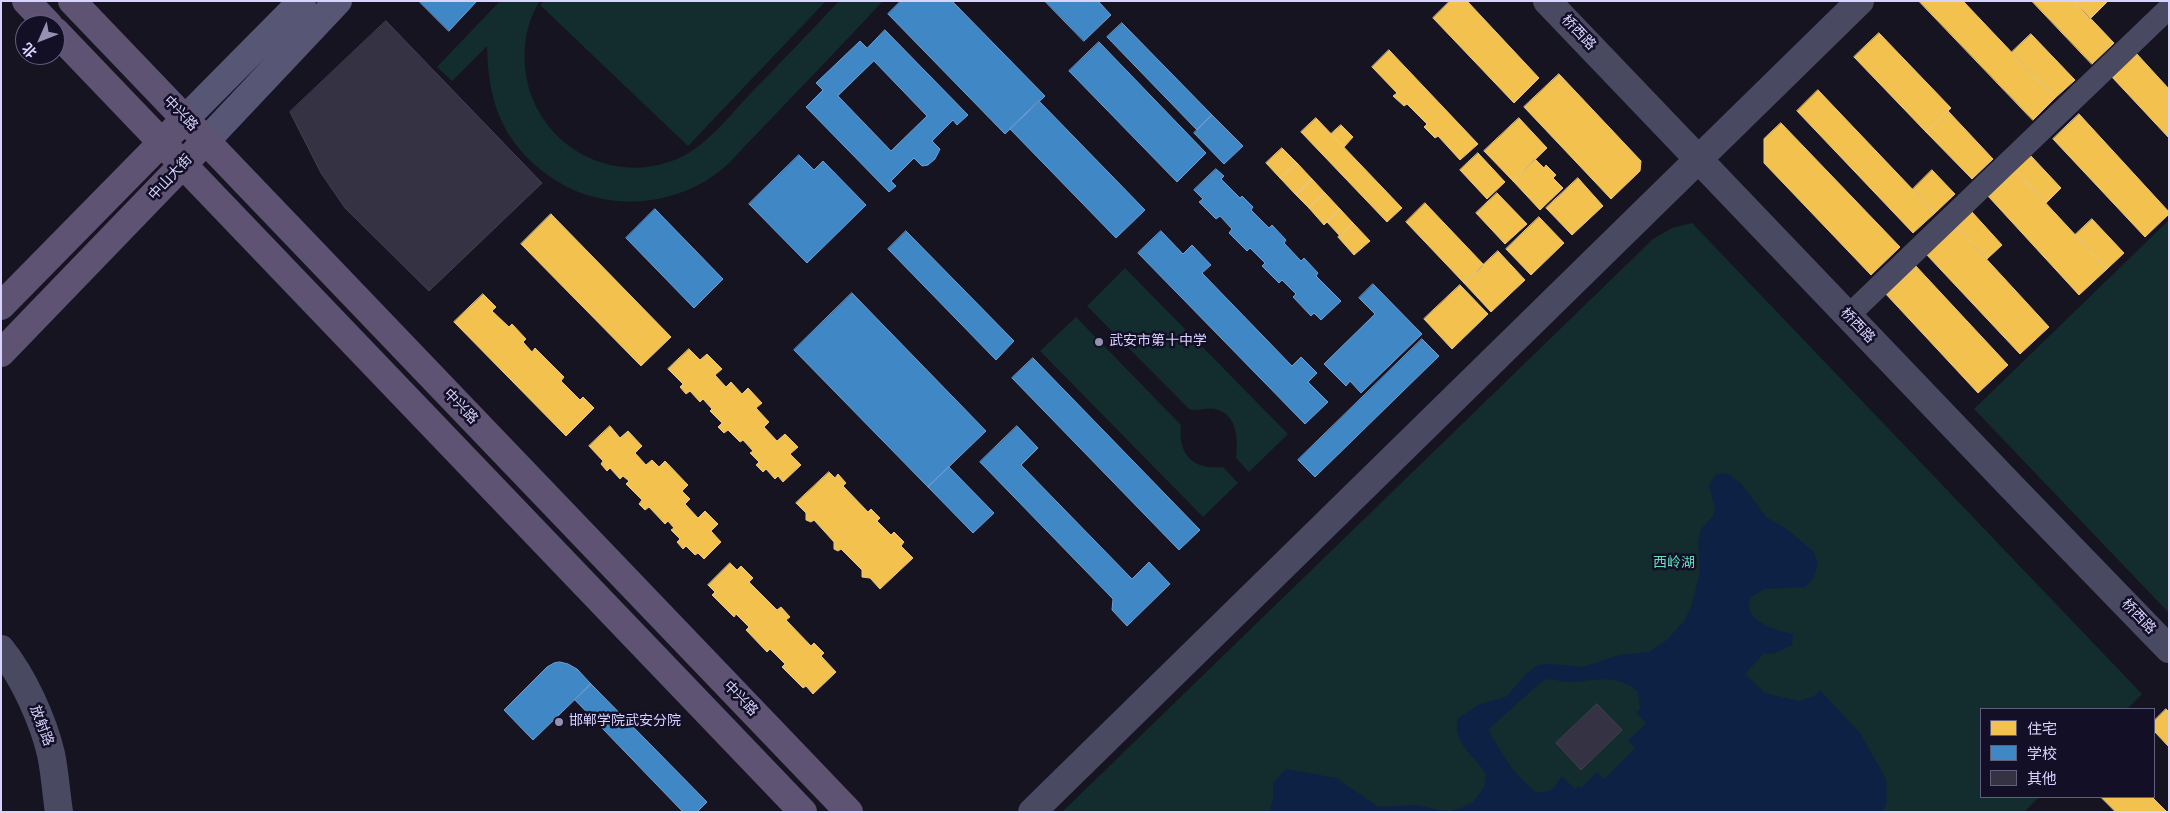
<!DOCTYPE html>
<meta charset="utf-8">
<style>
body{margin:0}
#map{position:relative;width:2170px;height:813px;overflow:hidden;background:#161421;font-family:"Nunito Sans","Noto Sans SC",sans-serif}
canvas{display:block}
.frame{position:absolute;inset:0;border:2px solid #d9d4ff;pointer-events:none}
.legend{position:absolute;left:1980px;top:708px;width:175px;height:90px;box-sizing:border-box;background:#130f26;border:1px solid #625e7d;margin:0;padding:6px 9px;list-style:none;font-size:15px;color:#d9d4ff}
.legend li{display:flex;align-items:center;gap:10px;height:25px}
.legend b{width:25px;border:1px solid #625e7d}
.north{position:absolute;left:15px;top:15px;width:50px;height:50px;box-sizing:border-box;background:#130f26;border:1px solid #625e7d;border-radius:50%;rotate:226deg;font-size:14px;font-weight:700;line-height:20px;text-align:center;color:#d9d4ff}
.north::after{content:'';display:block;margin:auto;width:18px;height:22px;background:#9591b1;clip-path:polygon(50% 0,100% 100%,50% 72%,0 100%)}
</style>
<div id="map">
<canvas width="2170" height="813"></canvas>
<div class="frame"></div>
<ul class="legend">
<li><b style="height:14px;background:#f2c14e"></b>住宅</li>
<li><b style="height:14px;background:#3f88c5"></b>学校</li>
<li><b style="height:14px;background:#343243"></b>其他</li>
</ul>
<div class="north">北</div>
</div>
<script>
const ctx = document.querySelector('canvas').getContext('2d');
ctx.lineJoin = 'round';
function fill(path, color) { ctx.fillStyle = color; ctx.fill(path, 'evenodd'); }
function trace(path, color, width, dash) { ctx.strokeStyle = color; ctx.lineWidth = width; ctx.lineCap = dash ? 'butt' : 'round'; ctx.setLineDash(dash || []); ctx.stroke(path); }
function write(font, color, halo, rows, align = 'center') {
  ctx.font = font + ' "Nunito Sans","Noto Sans SC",sans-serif'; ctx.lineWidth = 5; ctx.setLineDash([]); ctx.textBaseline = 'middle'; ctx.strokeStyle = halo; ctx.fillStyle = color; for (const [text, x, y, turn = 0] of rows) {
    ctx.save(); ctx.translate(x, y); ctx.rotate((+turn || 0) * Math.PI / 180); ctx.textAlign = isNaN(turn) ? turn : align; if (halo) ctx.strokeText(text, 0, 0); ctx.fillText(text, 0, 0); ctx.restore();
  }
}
fill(new Path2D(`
 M 500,1 L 540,1 C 531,15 526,31 525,47 C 518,130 600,191 677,159 C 707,146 728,117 750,94 C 780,63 810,32 839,1 L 883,1 C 852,34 821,67 789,100 C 775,115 760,130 745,146 C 737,154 730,163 721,170 C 673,209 600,213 549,176 C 502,142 488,102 487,46 L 452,81 L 437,67 Z
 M 544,1 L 826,1 L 688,146 L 540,5 Z
 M 2169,220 L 2169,613 L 1974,409 Z
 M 1692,223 L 2142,694 L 2127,709 L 1981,709 L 1981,797 L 2039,797 L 2024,812 L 1062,812 L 1653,239 L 1672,228 Z
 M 1125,268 L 1288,434 L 1249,472 L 1236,458 C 1238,440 1238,414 1215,409 C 1206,407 1198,412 1189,409 L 1087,306 Z
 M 1076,317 L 1181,425 C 1178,454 1192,470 1223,467 L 1238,483 L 1203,517 L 1040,351 Z`), '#132c2d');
fill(new Path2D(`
 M 1726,473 L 1741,483 L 1766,517 L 1788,530 L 1814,552 L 1818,565 L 1813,579 L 1805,587 L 1764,589 L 1751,597 C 1740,621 1777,630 1793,634 L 1792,645 L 1773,654 L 1764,653 L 1745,674 L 1765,693 L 1799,701 L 1814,696 L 1820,690 L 1860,733 L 1886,779 L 1887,802 L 1883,812 L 1269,812 L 1273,799 L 1273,783 L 1286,769 L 1336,778 L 1379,807 L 1416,805 L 1448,812 L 1461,808 L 1473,802 L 1484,787 L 1486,774 C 1475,755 1451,743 1458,718 L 1480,704 L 1506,697 L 1527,673 L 1538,665 L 1550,664 L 1583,667 L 1619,655 L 1649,652 L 1667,640 L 1685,620 L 1692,604 L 1700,572 L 1698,542 L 1701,529 L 1713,516 L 1715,509 L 1709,486 L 1715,475 ZM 1549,679 C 1558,680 1567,683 1576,682 C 1599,679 1620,675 1638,692 L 1640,709 L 1636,713 L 1646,723 L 1628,741 L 1635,748 L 1604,779 L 1597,772 L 1581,788 L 1579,786 L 1575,789 L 1562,776 L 1552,790 L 1538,793 C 1515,778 1503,755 1489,731 L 1491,727 L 1541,682 Z`), '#0d2144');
const homes = new Path2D(`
 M 1450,1 L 1467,1 L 1539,78 L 1514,103 L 1433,18 Z
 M 1919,1 L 1963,1 L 2055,98 L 2033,120 Z
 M 2032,1 L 2074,1 L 2114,43 L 2092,64 Z
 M 2074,1 L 2108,1 L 2090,19 Z
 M 1879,33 L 1951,108 L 1926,132 L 1854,57 Z
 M 2031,34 L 2075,80 L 2055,98 L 2012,52 Z
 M 1389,50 L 1478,144 L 1460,160 L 1438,136 L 1435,138 L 1424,127 L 1427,124 L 1407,104 L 1404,106 L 1393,96 L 1397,93 L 1372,67 Z
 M 2136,53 L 2169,89 L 2169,138 L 2111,76 Z
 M 1559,74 L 1641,161 L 1640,171 L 1611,199 L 1524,107 Z
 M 1818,90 L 1935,213 L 1913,233 L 1797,111 Z
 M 1948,111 L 1993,159 L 1972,179 L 1926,132 Z
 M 2079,114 L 2169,212 L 2169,214 L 2145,237 L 2053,139 Z
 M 1316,118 L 1402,208 L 1387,222 L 1301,132 Z
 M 1519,118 L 1547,148 L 1513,181 L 1484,151 Z
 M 1781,123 L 1900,247 L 1871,275 L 1764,163 L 1764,139 Z
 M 1341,125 L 1353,137 L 1344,147 L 1331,134 Z
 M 1282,148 L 1297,163 L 1280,178 L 1266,163 Z
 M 1478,153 L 1505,182 L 1487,199 L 1460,170 Z
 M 2031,156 L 2061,188 L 2046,203 L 2015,170 Z
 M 1535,159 L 1544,168 L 1546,165 L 1556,175 L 1553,178 L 1563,188 L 1540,210 L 1513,181 Z
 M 1297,163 L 1312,179 L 1296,195 L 1280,178 Z
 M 1932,170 L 1955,194 L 1935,213 L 1913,189 Z
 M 2015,170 L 2107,269 L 2079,295 L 1988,196 Z
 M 1578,178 L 1603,206 L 1572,235 L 1546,208 Z
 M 1312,179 L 1325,193 L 1309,208 L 1296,195 Z
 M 1325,193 L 1340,209 L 1324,225 L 1309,208 Z
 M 1497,193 L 1527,224 L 1505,244 L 1476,213 Z
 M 1425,203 L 1484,265 L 1464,283 L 1406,222 Z
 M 1340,209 L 1353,223 L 1340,236 L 1327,222 Z
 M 1972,212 L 2002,245 L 1987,259 L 1956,226 Z
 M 551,214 L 671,337 L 641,366 L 521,244 Z
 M 1539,217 L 1564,243 L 1531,275 L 1506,249 Z
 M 2092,219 L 2124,253 L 2107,269 L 2075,235 Z
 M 1353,223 L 1370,241 L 1354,255 L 1338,237 Z
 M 1956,226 L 2049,327 L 2020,354 L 1926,254 Z
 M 1498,251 L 1525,280 L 1491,312 L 1464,283 Z
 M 1914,264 L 2008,365 L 1978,393 L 1884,292 Z
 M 1460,285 L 1488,314 L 1452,349 L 1424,319 Z
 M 483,294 L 496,307 L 492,311 L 509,327 L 512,324 L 526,339 L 523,342 L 532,352 L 535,348 L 564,377 L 561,381 L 580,400 L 583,397 L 594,408 L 566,436 L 454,322 Z
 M 689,349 L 700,360 L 707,354 L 722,369 L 715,375 L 726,387 L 731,382 L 742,394 L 748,388 L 762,403 L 756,408 L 769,422 L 764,427 L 777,441 L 785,434 L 798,447 L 790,454 L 801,465 L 783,482 L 778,476 L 775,479 L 766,469 L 763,472 L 756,465 L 759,462 L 750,453 L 753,451 L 743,440 L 740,442 L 728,430 L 724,433 L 718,427 L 722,423 L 710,411 L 712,409 L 703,399 L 700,402 L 690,391 L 686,394 L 680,387 L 683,384 L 668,369 Z
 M 610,426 L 620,438 L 628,431 L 642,446 L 635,453 L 646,465 L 652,460 L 659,467 L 665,461 L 688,485 L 682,491 L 690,499 L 685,504 L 698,518 L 705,511 L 718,524 L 711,531 L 721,542 L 704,559 L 698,553 L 695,555 L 686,546 L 683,549 L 677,542 L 680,539 L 671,530 L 674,528 L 668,521 L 665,524 L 649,507 L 645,510 L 639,504 L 642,500 L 626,484 L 629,481 L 623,476 L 620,479 L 610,468 L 607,471 L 601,464 L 603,461 L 589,446 Z
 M 829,472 L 835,478 L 838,474 L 846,483 L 843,486 L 868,512 L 871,509 L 880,518 L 877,521 L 891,535 L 894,532 L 904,542 L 901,546 L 913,558 L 880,589 L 870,578 L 862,577 L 862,570 L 841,549 L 838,551 L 834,549 L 834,542 L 814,520 L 811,522 L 806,520 L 806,513 L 796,503 Z
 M 730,563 L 737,570 L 741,566 L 753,578 L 749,582 L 777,610 L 781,607 L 790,617 L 786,620 L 811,646 L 814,643 L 824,653 L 821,656 L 836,672 L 813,694 L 806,686 L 803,688 L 782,667 L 785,664 L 770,649 L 767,652 L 746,630 L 749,627 L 736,614 L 734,617 L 712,595 L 715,592 L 708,585 Z
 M 2166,709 L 2169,712 L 2169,747 L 2154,731 L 2154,721 Z
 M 2101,797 L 2152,797 L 2167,812 L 2116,812 Z`);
fill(homes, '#f2c14e');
trace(homes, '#eac783', 1);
const schools = new Path2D(`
 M 419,1 L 477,1 L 449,31 Z
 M 901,1 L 952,1 L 1045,96 L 1005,134 L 888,14 Z
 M 1045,1 L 1098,1 L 1111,15 L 1084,41 Z
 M 1122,23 L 1212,115 L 1197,130 L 1107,37 Z
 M 885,30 L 968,115 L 957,125 L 953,120 L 932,141 L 940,149 L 935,159 L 928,165 L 922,166 L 914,158 L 891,181 L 896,186 L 889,192 L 806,107 L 823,90 L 816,83 L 860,41 L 867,48 ZM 874,61 L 927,116 L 891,151 L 838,96 Z
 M 1099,42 L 1206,153 L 1177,182 L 1069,71 Z
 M 1039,101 L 1145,210 L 1116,238 L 1010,129 Z
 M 1212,115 L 1243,146 L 1224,164 L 1194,133 Z
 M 799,155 L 814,170 L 823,161 L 866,205 L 807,263 L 749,204 Z
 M 1216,169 L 1224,176 L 1221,179 L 1240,198 L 1242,196 L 1253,207 L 1251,210 L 1269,228 L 1272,225 L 1286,240 L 1284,243 L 1301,261 L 1304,258 L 1318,273 L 1316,276 L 1341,301 L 1321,320 L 1314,313 L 1311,316 L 1293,297 L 1296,294 L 1282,280 L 1279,283 L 1262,266 L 1265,263 L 1250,248 L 1247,251 L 1229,233 L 1232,229 L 1220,216 L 1216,219 L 1199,202 L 1203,199 L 1194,190 Z
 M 655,209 L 723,279 L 694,308 L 626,238 Z
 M 906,231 L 1014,341 L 996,360 L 888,249 Z
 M 1161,231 L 1183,254 L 1192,245 L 1211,265 L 1202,273 L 1292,366 L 1301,357 L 1317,373 L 1308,382 L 1328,402 L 1305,424 L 1138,253 Z
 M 1373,284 L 1422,334 L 1361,393 L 1350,381 L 1346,386 L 1324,364 L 1375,314 L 1359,298 Z
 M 852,293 L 986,431 L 928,487 L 794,350 Z
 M 1422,339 L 1439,356 L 1315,477 L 1298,460 Z
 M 1033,358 L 1200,530 L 1179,550 L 1012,378 Z
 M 1017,426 L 1038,448 L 1021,465 L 1132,579 L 1149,562 L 1170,584 L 1127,626 L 1112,610 L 1113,599 L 980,462 Z
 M 949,467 L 994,513 L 973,533 L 928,487 Z
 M 560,662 L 568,664 L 577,669 L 591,684 L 533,740 L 504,710 L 547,667 L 554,663 Z
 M 591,684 L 707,802 L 697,812 L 683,812 L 575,700 Z`);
fill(schools, '#3f88c5');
trace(schools, '#6d9fd6', 1);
const building = new Path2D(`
 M 386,21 L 542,183 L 429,291 L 345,208 L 321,173 L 290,112 Z
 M 1597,704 L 1622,730 L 1581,770 L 1556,743 Z`);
fill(building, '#343243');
trace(building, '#433f54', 1);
trace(new Path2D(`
 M 1848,316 L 2169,8`), '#4a4962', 22);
trace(new Path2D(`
 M 1547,1 L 2011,486 L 2169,649
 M 1,649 C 23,676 43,720 51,754 C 55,773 56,793 59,812
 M 1032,812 L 1860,1`), '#4a4962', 28);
trace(new Path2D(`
 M 185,119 L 302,1
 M 206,141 L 338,1`), '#575674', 28);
trace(new Path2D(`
 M 26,1 L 49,25
 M 72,1 L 849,812
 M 55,31 L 803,812
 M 1,306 L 175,129
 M 1,353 L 196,151`), '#5e5373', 28);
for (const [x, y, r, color] of [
 [1099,342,5,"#9591b1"],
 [559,722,5,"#9591b1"]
]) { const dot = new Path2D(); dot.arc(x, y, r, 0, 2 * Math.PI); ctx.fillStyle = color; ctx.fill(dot); trace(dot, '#130f26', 2); }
write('14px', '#d9d4ff', '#130f26', [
 ["桥西路",1578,33,46],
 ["中兴路",180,114,46],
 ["中山大街",171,178,-47],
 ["桥西路",1857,326,46],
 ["中兴路",460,407,46],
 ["桥西路",2138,617,46],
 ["中兴路",740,699,46],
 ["放射路",41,726,69]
]);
write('14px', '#d9d4ff', '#130f26', [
 ["武安市第十中学",1109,342],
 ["邯郸学院武安分院",569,722]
], 'left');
write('14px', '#5fe0c0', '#130f26', [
 ["西岭湖",1674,564]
]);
</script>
